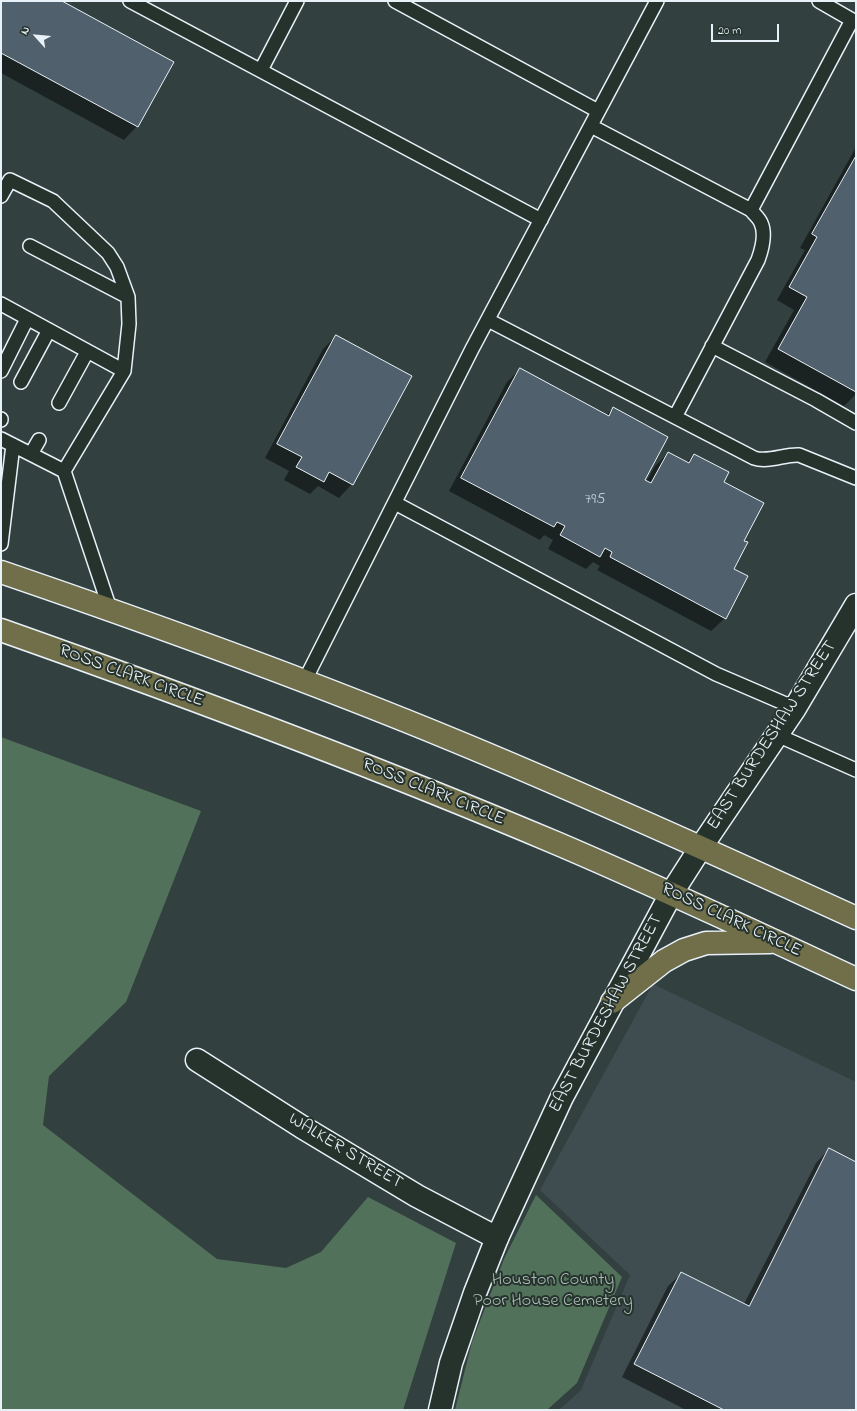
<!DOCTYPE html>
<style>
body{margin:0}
#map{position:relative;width:857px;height:1411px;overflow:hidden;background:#334040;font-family:"Indie Flower",sans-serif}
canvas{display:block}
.frame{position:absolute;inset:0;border:2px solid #e8f1f8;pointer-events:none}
.north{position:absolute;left:16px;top:16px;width:40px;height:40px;-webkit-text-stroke:3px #26332d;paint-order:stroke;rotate:297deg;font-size:11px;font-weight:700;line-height:16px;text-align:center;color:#e8f1f8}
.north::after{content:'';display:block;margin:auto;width:14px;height:18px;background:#e8f1f8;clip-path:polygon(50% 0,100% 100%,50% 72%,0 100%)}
.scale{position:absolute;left:711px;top:24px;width:68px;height:18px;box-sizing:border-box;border:2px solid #e8f1f8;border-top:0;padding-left:5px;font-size:12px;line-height:14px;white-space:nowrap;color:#e8f1f8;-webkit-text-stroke:3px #26332d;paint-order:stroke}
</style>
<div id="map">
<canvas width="857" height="1411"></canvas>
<div class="frame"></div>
<div class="north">N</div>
<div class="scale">20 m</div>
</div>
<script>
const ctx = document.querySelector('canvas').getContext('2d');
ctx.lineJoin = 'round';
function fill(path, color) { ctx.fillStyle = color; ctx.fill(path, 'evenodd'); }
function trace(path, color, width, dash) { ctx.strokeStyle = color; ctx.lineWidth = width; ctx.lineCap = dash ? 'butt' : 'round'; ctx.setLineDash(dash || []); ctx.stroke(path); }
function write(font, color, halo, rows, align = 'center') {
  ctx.font = font + ' "Indie Flower",sans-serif'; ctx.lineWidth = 4; ctx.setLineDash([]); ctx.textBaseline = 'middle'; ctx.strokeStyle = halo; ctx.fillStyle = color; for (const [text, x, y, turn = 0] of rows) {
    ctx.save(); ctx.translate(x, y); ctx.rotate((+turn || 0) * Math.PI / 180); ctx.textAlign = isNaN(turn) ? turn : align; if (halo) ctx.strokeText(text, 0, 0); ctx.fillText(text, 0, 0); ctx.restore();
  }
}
fill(new Path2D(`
 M 653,984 L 856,1082 L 856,1410 L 559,1410 L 581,1390 L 630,1275 L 540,1190 Z`), '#3f4d50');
fill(new Path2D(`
 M 1,737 L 201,811 L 126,1002 L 49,1076 L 43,1125 L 217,1259 L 286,1268 L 321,1252 L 368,1197 L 456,1243 L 403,1410 L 1,1410 Z
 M 536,1195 L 622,1277 L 577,1383 L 547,1410 L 455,1410 L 472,1342 L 504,1259 Z`), '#52715a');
fill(new Path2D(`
 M 1,1 L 60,1 L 137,126 L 124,140 L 1,73 Z
 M 856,147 L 856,394 L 844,406 L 765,362 L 794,310 L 777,300 L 805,250 L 800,248 Z
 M 336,336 L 352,484 L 339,498 L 318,486 L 310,494 L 284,480 L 289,471 L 265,458 L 323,349 Z
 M 520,369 L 606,415 L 613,409 L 643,481 L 646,482 L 655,466 L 668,453 L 686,463 L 694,455 L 722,482 L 743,541 L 733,569 L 725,618 L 711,631 L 597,570 L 600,566 L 593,562 L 586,569 L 548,549 L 553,540 L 544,535 L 540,540 L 449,491 L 507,382 Z
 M 829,1149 L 856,1163 L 856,1410 L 686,1410 L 622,1377 L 668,1286 L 682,1273 L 744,1304 L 816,1163 Z`), '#0007');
const building = new Path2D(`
 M 1,1 L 62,1 L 174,62 L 138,127 L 1,53 Z
 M 856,156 L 856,392 L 778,349 L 807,297 L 789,287 L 817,237 L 812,234 Z
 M 336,335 L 412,376 L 353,485 L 329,472 L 324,482 L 296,467 L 302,457 L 277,444 Z
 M 520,368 L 609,416 L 613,407 L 668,437 L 645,480 L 651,483 L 668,452 L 689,463 L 694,454 L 729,472 L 724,482 L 764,503 L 744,541 L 748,542 L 734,569 L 748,576 L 726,619 L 610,557 L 612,552 L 605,548 L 600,557 L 560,535 L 565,526 L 557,522 L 554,527 L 461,478 Z
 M 829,1148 L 856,1162 L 856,1410 L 724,1410 L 634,1364 L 681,1272 L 749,1306 Z`);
fill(building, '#50606c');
trace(building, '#e8f1f8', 1);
const lane = new Path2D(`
 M 130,1 L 541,220
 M 395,1 L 598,111
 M 261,70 L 297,1
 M 591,126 L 751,210 C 754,214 759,218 761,223 C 766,234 762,249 758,260 L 675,417
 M 1,196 L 10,180 L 53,201 L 108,253 L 117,267 L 128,297 L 129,324 L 124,371
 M 751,210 L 852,20 L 819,1
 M 30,246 L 128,297
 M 1,304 L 124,371 L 64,471
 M 488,320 L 754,458 C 768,463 785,454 799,455 L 856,478
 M 712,346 L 816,400 L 856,423
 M 1,371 L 27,319
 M 21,382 L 49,330
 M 59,403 L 87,352
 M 1,420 L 1,419
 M 1,439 L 64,471 L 110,609
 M 31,454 L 39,440
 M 395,503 L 716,674 L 795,708
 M 1,544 L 13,445
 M 304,682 L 472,349 L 657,1
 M 777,735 L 856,770`);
const street = new Path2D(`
 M 701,847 L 795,708 L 856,605
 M 197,1060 L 302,1127 L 417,1196 L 497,1238`);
const secondary = new Path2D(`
 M 440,1410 L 451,1363 L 475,1293 L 497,1238 L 562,1097 L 671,894 L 701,847`);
const highway = new Path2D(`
 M 1,572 C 153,624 305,679 453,740 C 589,796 723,857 856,918
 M 1,630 C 188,696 374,766 556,843 C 657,886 757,933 856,979
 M 612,1002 L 664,961 L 684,950 L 706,943 L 770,942`);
trace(lane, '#e8f1f8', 16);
trace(street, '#e8f1f8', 25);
trace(secondary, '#e8f1f8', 25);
trace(highway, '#e8f1f8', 25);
trace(lane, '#26332d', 13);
trace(street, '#26332d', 22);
trace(secondary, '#26332d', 22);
trace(highway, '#716f4a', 22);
write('16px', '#c2cdd5', null, [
 ["795",595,500]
]);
write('18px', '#e8f1f8', '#26332d', [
 ["ROSS CLARK CIRCLE",131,677,20],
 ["EAST BURDESHAW STREET",773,736,-57],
 ["ROSS CLARK CIRCLE",433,793,22],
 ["ROSS CLARK CIRCLE",731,921,25],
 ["EAST BURDESHAW STREET",607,1014,-62],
 ["WALKER STREET",345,1152,31]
]);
write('18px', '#acbeb9', '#26332d', [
 ["Houston County",553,1281],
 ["Poor House Cemetery",553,1302]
]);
</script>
